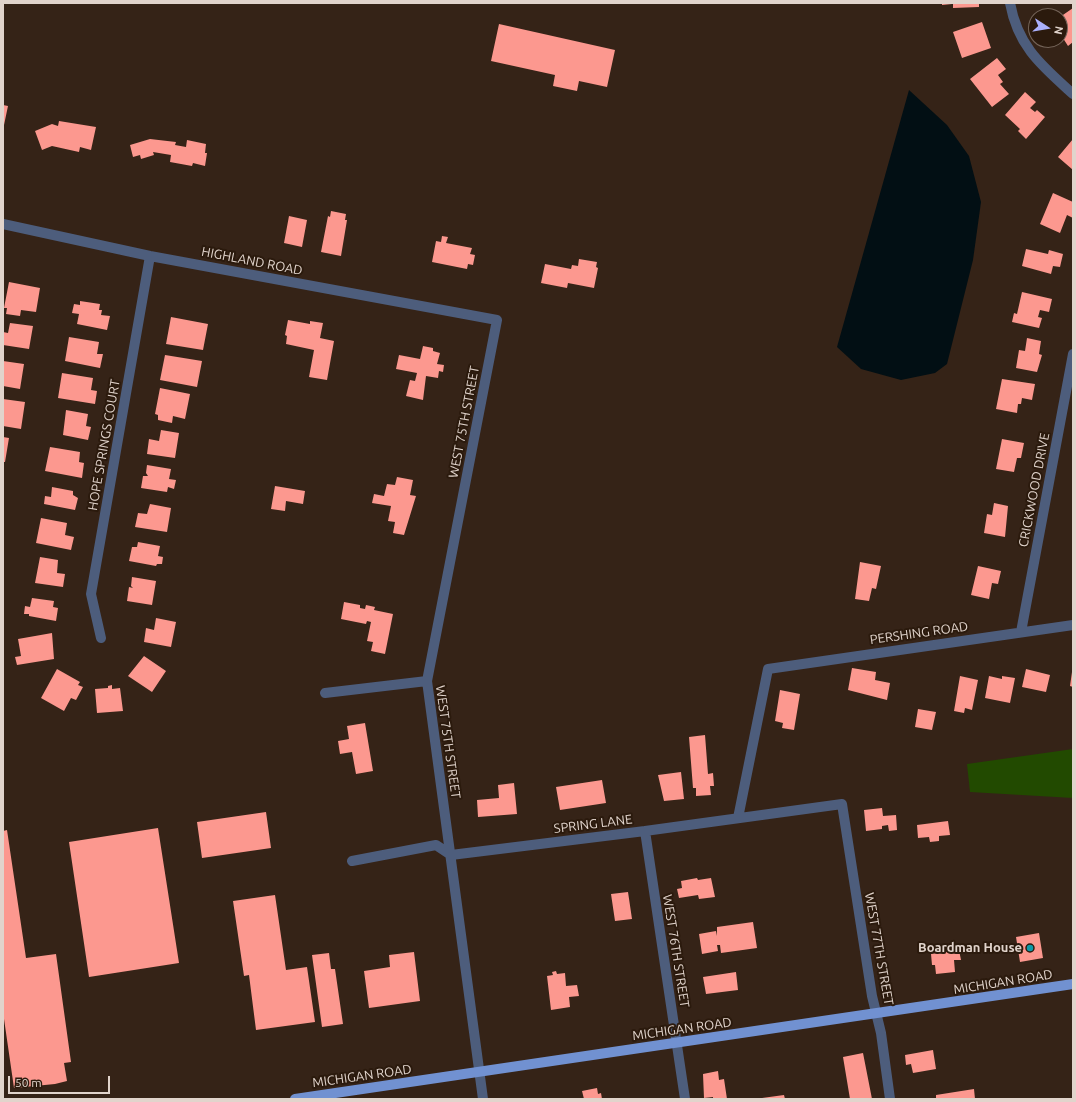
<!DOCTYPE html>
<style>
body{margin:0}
#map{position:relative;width:1076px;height:1102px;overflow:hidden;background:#352317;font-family:Ubuntu,sans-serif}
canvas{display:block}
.frame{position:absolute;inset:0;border:4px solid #e1d4cc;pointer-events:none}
.north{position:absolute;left:1028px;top:8px;width:40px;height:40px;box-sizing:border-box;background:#2b1a0d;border:1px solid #746459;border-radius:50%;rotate:102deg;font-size:11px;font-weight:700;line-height:16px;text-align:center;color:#e1d4cc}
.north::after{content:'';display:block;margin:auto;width:14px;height:18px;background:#aab0fb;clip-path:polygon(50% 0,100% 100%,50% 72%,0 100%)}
.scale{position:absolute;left:8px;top:1076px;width:102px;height:18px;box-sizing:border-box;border:2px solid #e1d4cc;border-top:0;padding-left:5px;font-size:12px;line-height:14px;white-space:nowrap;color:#e1d4cc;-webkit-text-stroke:3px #2b1a0d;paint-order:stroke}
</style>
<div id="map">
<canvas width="1076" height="1102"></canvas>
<div class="frame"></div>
<div class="north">N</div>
<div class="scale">50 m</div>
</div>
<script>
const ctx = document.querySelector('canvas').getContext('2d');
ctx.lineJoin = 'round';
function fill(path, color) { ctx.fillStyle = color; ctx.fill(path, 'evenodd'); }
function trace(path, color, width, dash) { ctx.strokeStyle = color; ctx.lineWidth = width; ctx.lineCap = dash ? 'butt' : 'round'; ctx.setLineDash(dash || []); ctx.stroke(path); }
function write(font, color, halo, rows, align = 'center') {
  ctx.font = font + ' Ubuntu,sans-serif'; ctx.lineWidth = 4; ctx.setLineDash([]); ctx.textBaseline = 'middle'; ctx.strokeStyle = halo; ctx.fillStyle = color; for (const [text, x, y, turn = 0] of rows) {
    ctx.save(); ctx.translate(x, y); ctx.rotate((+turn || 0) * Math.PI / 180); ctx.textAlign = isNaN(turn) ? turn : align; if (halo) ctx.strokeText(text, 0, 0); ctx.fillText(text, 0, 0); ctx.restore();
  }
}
fill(new Path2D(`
 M 1073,749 L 1073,798 L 970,792 L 967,764 Z`), '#224a00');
fill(new Path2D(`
 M 909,90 L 947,125 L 969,156 L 981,202 L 973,260 L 947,364 L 935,373 L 901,380 L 861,369 L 837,347 Z`), '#020f14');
fill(new Path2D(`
 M 942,3 L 952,3 L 952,4 L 942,5 Z
 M 953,3 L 979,3 L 979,7 L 953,8 Z
 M 1073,8 L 1073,42 L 1068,46 L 1061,35 L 1066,31 L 1060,23 L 1060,17 Z
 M 982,22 L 991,48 L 962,58 L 953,32 Z
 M 499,24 L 615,50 L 607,87 L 579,81 L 577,91 L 553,86 L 555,75 L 491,61 Z
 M 997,58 L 1006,69 L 998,75 L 1003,82 L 1000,84 L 1009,94 L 992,107 L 970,79 Z
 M 1025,92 L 1036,102 L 1030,108 L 1035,112 L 1037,110 L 1045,117 L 1026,139 L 1018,131 L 1020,129 L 1005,115 Z
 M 3,105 L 8,106 L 4,125 L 3,125 Z
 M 59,121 L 96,127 L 91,150 L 80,147 L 79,152 L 52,146 L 42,150 L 35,131 L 52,124 L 58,126 Z
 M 150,139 L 176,142 L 175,145 L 186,147 L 187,140 L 206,144 L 205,153 L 207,153 L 205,166 L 193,163 L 192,166 L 170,162 L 171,155 L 153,152 L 154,155 L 141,159 L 140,155 L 133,157 L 130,145 Z
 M 1073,139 L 1073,170 L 1058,157 Z
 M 1053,193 L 1073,202 L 1073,218 L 1067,215 L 1060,233 L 1040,224 Z
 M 331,211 L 346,214 L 345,220 L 347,220 L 341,256 L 321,252 L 328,216 L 330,217 Z
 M 289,216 L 307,220 L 302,247 L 284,243 Z
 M 442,236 L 448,237 L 446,243 L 472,248 L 470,254 L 475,255 L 473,265 L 468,264 L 467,269 L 432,262 L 436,241 L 441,242 Z
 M 1026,249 L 1048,254 L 1049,250 L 1063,254 L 1060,267 L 1053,266 L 1051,274 L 1022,266 Z
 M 579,259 L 597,262 L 596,267 L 598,268 L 594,288 L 568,283 L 567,288 L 541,283 L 545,264 L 571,269 L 572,265 L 578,266 Z
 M 9,282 L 40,288 L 36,312 L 21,310 L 20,316 L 6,314 L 7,308 L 4,308 Z
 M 1022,292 L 1052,299 L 1049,312 L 1040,310 L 1038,317 L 1042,318 L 1039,328 L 1012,322 L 1014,313 L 1017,314 Z
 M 80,301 L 100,304 L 99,310 L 102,310 L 101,315 L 110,316 L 107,330 L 77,324 L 79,314 L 72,313 L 74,304 L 80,305 Z
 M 171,317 L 208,324 L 203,350 L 166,344 Z
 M 288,320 L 310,324 L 310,321 L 323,323 L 320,338 L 334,341 L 327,380 L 309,377 L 314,350 L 286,344 L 287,336 L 285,335 Z
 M 10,323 L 33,326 L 29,349 L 3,345 L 3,332 L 8,333 Z
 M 69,337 L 99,342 L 97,354 L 103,354 L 100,368 L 65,361 Z
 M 1027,338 L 1041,341 L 1039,354 L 1042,355 L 1037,372 L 1016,368 L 1019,350 L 1025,351 Z
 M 423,346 L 433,348 L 433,351 L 440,353 L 437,364 L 444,365 L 443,372 L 439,371 L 438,378 L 426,376 L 423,400 L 406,396 L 410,380 L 415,381 L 417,373 L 396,369 L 399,355 L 420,359 Z
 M 165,355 L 202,361 L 197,387 L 160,380 Z
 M 3,361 L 24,364 L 20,389 L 3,386 Z
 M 62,373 L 93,378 L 91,390 L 97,391 L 95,404 L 58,398 Z
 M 1002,379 L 1035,384 L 1032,400 L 1022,398 L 1021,404 L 1018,404 L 1017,413 L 996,409 Z
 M 160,388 L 190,394 L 185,419 L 173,416 L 172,423 L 158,420 L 158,415 L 155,414 Z
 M 3,399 L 25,402 L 21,429 L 3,426 Z
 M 66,410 L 88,414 L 86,426 L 91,427 L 88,440 L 63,435 Z
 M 161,430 L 179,433 L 175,458 L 147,454 L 149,439 L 159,441 Z
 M 3,437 L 9,438 L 5,462 L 3,462 Z
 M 1002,439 L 1024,443 L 1021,458 L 1017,458 L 1014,472 L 996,469 Z
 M 50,447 L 80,452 L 79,462 L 84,463 L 82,478 L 45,471 Z
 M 147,465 L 171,469 L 169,479 L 176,480 L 174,489 L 168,487 L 167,492 L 141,488 L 143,476 L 148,476 L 146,473 Z
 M 397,477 L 413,480 L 410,495 L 416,496 L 404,535 L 393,533 L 395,522 L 388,521 L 391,506 L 372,503 L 374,494 L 384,496 L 387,484 L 395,485 Z
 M 275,486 L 305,491 L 303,504 L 286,501 L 285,511 L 271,509 Z
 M 52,487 L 73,491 L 73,495 L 78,498 L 75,510 L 44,504 L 45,496 L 51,497 Z
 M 994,503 L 1008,506 L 1005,537 L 984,533 L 987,514 L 992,515 Z
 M 150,504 L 171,508 L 167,532 L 135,527 L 138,513 L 147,514 Z
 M 41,518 L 67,523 L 65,535 L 74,537 L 71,550 L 36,543 Z
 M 138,542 L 160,546 L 158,556 L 163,557 L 162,564 L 157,564 L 156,566 L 129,561 L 132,547 L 137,547 Z
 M 40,557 L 58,560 L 57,573 L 65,574 L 63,587 L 35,583 Z
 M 860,562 L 881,566 L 876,589 L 872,588 L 869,601 L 855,599 Z
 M 978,566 L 1001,571 L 998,584 L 992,583 L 989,599 L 971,595 Z
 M 132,577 L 156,581 L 152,605 L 127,601 L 129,587 L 133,588 L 131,586 Z
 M 32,598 L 54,601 L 53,607 L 58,608 L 56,621 L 29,616 L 29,614 L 24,614 L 25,606 L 30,607 Z
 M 344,602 L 360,605 L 360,608 L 365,609 L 366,605 L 375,607 L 374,610 L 393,614 L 385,654 L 371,651 L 373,642 L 367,641 L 371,622 L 367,621 L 366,624 L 341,619 Z
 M 156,618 L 176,622 L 171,647 L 144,642 L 146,628 L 154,630 Z
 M 52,633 L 54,659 L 17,665 L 15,657 L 21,656 L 18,639 Z
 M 144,656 L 166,671 L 152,692 L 128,676 Z
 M 852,668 L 876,672 L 875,680 L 890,683 L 887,700 L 848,690 Z
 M 57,669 L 80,682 L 78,685 L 83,687 L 76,700 L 71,698 L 64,711 L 41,698 Z
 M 1026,669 L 1050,675 L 1046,692 L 1022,687 Z
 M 1072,672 L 1073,672 L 1073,687 L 1070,686 Z
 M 960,676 L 978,680 L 972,710 L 965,708 L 964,713 L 954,711 Z
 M 989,676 L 1002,679 L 1002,676 L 1015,678 L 1010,703 L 985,698 Z
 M 112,685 L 112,689 L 120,688 L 123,711 L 97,713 L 95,689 L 108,688 L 108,686 Z
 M 780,690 L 800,694 L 794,730 L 782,728 L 783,723 L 775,721 Z
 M 918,709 L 936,712 L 932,730 L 915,727 Z
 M 365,723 L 373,771 L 356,774 L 352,752 L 340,754 L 338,741 L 349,739 L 347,726 Z
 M 705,735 L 708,774 L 713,773 L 714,786 L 710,786 L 711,795 L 696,796 L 696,788 L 693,788 L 689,737 Z
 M 681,772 L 684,799 L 664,801 L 658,775 Z
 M 602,780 L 606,803 L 560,810 L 556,787 Z
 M 514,783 L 517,814 L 478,817 L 477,800 L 499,798 L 498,785 Z
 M 882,808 L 883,816 L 896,815 L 897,830 L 889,831 L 888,825 L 882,826 L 882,829 L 866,831 L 864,810 Z
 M 266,812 L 271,848 L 202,858 L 197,822 Z
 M 948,821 L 950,835 L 939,836 L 939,841 L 930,842 L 929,837 L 918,838 L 917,825 Z
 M 158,828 L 179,963 L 89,977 L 69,842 Z
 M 7,830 L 26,958 L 56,954 L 71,1062 L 64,1063 L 67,1081 L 55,1084 L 14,1088 L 3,1012 L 3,831 Z
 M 697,878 L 698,880 L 711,878 L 715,897 L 699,899 L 698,895 L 679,898 L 677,889 L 682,888 L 681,881 Z
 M 628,892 L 632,919 L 615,921 L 611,894 Z
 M 275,895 L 286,970 L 307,967 L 315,1022 L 256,1030 L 249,975 L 244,976 L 233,901 Z
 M 753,922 L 757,948 L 721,953 L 720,945 L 717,945 L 718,951 L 702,954 L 699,934 L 716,931 L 717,936 L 717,927 Z
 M 1039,933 L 1043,958 L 1020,962 L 1016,937 Z
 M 959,950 L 961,960 L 954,960 L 955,972 L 936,974 L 935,965 L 932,965 L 931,954 Z
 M 414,952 L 420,1001 L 369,1008 L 364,971 L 390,967 L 389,955 Z
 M 329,953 L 331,969 L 335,969 L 343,1024 L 322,1027 L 312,955 Z
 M 556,971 L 557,974 L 565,973 L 566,986 L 577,985 L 579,996 L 569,997 L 570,1007 L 551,1010 L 547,976 L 553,975 L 552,972 Z
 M 736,972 L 738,990 L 706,994 L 703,977 Z
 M 933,1050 L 936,1069 L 913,1073 L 911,1064 L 906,1065 L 905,1055 Z
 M 863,1053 L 872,1099 L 850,1099 L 843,1057 Z
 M 718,1071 L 719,1080 L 724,1079 L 727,1099 L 713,1099 L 713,1097 L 704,1098 L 703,1074 Z
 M 597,1088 L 598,1094 L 601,1093 L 602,1099 L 584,1099 L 582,1091 Z
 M 974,1089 L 975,1099 L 936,1099 L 936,1095 Z
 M 784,1095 L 785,1099 L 762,1099 L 762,1098 Z`), '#fc988f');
trace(new Path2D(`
 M 1010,3 C 1018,47 1042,66 1073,94
 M 3,224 L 150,256 L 497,320 L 427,681 L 483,1099
 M 1021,632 L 1073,354
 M 101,638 L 91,594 L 150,256
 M 325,693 L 427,681
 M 738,818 L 768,669 L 1073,625
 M 645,831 L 685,1099
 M 352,861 L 436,845 L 451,855 L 645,831 L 842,804 L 872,996 L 881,1033 L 890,1099`), '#4d5d7c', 10);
trace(new Path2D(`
 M 295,1099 L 1073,984`), '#7191d1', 10);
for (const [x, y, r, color] of [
 [1030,948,4,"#0f9aa8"]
]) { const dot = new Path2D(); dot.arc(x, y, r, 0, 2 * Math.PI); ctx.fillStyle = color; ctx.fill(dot); trace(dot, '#2b1a0d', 1.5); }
write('13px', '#e1d4cc', '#2b1a0d', [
 ["HIGHLAND ROAD",252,261,11],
 ["WEST 75TH STREET",464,422,-79],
 ["HOPE SPRINGS COURT",104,445,-80],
 ["CRICKWOOD DRIVE",1034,490,-79],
 ["PERSHING ROAD",919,633,-8],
 ["WEST 75TH STREET",448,742,82],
 ["SPRING LANE",593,824,-7],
 ["WEST 77TH STREET",879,949,80],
 ["WEST 76TH STREET",676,951,81],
 ["MICHIGAN ROAD",1003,982,-9],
 ["MICHIGAN ROAD",682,1029,-8],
 ["MICHIGAN ROAD",362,1076,-8]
]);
write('bold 13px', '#e1d4cc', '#2b1a0d', [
 ["Boardman House",1022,948]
], 'right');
</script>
